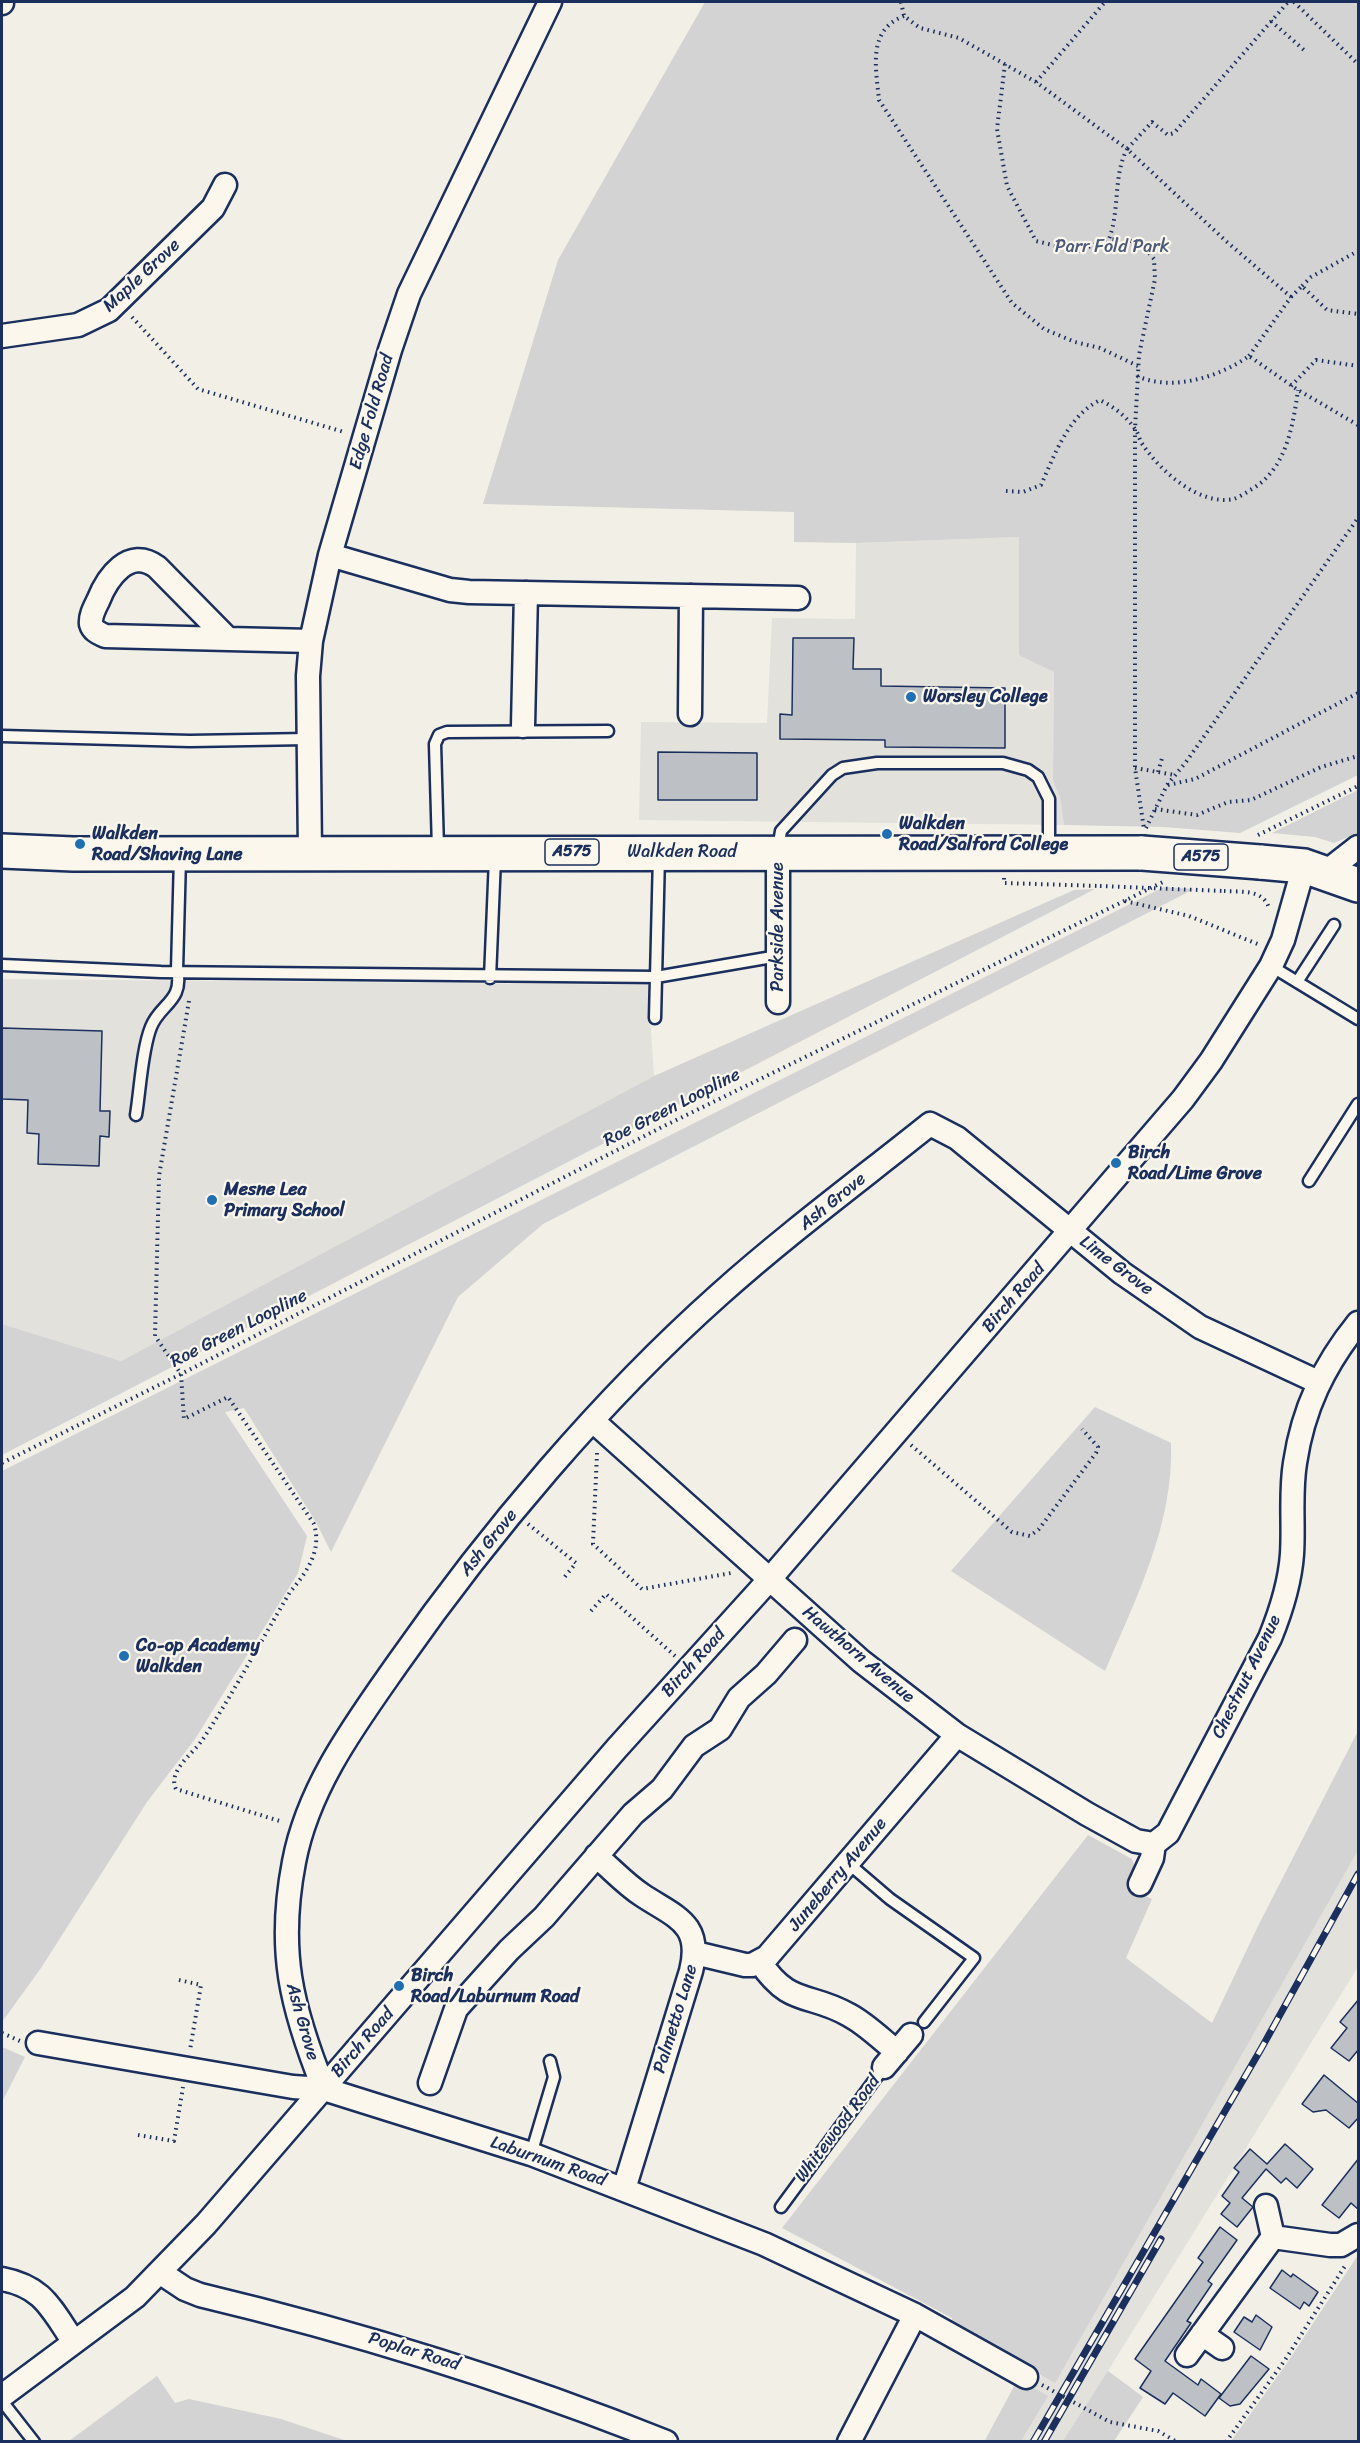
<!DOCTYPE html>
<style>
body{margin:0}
#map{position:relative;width:1360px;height:2443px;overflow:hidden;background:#f2efe6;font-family:Sriracha,sans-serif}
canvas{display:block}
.frame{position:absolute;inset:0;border:3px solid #1b2f5e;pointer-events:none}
</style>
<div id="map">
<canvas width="1360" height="2443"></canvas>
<div class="frame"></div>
</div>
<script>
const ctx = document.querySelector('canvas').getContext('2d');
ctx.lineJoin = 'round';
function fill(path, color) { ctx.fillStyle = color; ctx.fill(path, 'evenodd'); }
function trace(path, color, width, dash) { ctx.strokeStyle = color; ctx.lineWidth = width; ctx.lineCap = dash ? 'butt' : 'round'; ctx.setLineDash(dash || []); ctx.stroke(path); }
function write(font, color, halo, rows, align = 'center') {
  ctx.font = font + ' Sriracha,sans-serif'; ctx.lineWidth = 4.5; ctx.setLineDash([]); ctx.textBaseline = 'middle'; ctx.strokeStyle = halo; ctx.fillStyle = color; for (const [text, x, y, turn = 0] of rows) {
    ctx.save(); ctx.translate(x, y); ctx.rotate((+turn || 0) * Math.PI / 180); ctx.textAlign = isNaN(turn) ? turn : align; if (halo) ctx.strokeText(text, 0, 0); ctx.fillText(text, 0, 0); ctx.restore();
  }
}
fill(new Path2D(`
 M 1020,537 L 1019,654 L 1054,672 L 1053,779 L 1060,798 L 1064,825 L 639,820 L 641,722 L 767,723 L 772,618 L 855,619 L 856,543 Z
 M 2,979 L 648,985 L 654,1076 L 121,1361 L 2,1324 Z
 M 1358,1816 L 1358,1967 L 1108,2371 L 1143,2397 L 1114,2441 L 1004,2442 Z`), '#e2e1dc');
fill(new Path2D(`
 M 705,2 L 1358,2 L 1358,775 L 1240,833 L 1164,827 L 1064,825 L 1060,798 L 1053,780 L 1054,672 L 1019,655 L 1019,537 L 856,543 L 794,542 L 794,512 L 483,504 L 558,260 Z
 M 1358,790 L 1358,833 L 1334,843 L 1315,837 L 1272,833 Z
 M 1164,887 L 1194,889 L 543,1224 L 458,1297 L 331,1552 L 316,1522 L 244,1408 L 225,1412 L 307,1536 L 298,1573 L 195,1739 L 147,1802 L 41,1968 L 2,2022 L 2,1471 Z
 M 1095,889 L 2,1455 L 2,1324 L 121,1361 L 654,1076 L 1074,890 Z
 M 1095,1407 L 1171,1443 C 1174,1524 1136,1598 1105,1671 L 951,1571 Z
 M 1358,1731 L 1358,1850 L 1055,2383 L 952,2324 L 952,2318 L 782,2228 L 1088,1835 L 1132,1859 L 1135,1868 L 1130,1889 L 1152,1899 L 1126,1958 L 1212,2023 L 1259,1924 Z
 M 2,2047 L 25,2057 L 2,2102 Z
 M 1358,2255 L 1358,2441 L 1231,2441 L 1287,2363 Z
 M 1108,2371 L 1143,2397 L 1114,2441 L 1063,2441 Z
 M 157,2376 L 175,2403 L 189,2399 L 281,2419 L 347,2441 L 69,2441 Z
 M 1018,2379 L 1048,2396 L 1021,2441 L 984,2442 Z`), '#d2d3d2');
const building = new Path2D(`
 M 793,638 L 854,638 L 853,669 L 881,669 L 881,686 L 1005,688 L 1005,748 L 885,747 L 885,740 L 780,739 L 780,714 L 792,715 Z
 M 658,752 L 757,753 L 757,800 L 658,800 Z
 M 2,1028 L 102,1031 L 100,1111 L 110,1111 L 109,1137 L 100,1136 L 99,1166 L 38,1164 L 39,1134 L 27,1133 L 28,1100 L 2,1099 Z
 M 1359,1999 L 1359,2049 L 1349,2061 L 1331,2048 L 1347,2028 L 1340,2022 Z
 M 1324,2075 L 1359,2104 L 1359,2117 L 1349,2128 L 1326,2110 L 1313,2112 L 1302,2104 Z
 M 1285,2144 L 1313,2169 L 1297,2188 L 1286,2178 L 1281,2183 L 1266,2169 L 1242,2198 L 1253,2207 L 1237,2227 L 1221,2214 L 1230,2203 L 1222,2196 L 1239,2172 L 1234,2168 L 1250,2149 L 1267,2164 Z
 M 1359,2158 L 1359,2210 L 1351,2203 L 1339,2218 L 1322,2205 Z
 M 1220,2227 L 1237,2240 L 1208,2281 L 1212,2284 L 1187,2321 L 1191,2323 L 1165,2361 L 1198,2385 L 1201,2379 L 1221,2394 L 1205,2416 L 1173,2393 L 1165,2404 L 1140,2388 L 1151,2371 L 1135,2359 L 1203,2262 L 1198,2258 Z
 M 1282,2270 L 1291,2277 L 1293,2274 L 1318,2292 L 1309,2306 L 1304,2302 L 1300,2309 L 1270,2288 Z
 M 1256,2315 L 1272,2327 L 1260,2350 L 1234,2332 L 1244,2317 L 1252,2322 Z
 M 1251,2356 L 1269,2369 L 1240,2404 L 1230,2406 L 1219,2398 Z`);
fill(building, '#bdc0c4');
trace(building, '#1b2f5e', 1.5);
const lane = new Path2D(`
 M 2,736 L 190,741 L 307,739
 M 438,849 L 435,744 L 439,735 L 447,732 L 608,731
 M 778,849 L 781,831 L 832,775 L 843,768 L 877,763 L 1003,763 L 1028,770 L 1038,777 L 1049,799 L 1049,849
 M 2,965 L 161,972 L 656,977 L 778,956
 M 1271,966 L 1358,1019
 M 490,978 L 495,858
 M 1297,982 L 1334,925
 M 655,1018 L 659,855
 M 136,1115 C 140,1091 142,1049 151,1027 C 160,1004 184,1001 177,970 L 180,857
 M 1309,1181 L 1358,1104
 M 848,1863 L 890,1899 L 974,1958 L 924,2022
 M 531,2154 L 554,2077 L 550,2061
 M 781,2207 L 884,2067
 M 2,2401 L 34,2442`);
const street = new Path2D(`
 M 2,3 L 2,2
 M 2,336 L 78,325 L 109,310 L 213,208 L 225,185
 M 330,555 L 450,590 L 469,592 L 798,598
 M 226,637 L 157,567 C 129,546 107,578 98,601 C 95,607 90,616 91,624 C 93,631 99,633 105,636 L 311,641
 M 690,714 L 691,596
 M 523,726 L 526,593
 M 310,852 L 308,676 L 311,641 L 330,555 L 390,350 L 409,294 L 550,2
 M 778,852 L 778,1002
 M 1326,872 L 1358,847
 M 593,1421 L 861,1661 L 957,1735 L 1087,1814 L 1136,1841 L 1154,1844
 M 596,1856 C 611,1868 625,1884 642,1895 C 675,1917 703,1923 691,1971 L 624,2189
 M 1140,1884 L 1152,1858 L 1154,1844 L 1168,1833 L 1270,1638 C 1281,1611 1290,1583 1292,1554 C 1294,1524 1290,1493 1295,1463 C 1303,1409 1324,1365 1358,1323
 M 695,1953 L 745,1965 L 752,1965 L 767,1957 L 957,1735
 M 760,1962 C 790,2007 809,1992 849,2015 C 866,2024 881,2039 897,2052
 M 38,2043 L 293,2087 L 324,2089 L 531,2154 L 764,2244 L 915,2315 L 1026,2377
 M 884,2067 L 911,2035
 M 430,2083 L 456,2009 L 509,1950 L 544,1917 L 633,1814 L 662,1789 L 694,1746 L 720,1729 L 739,1698 L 766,1674 L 795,1640
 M 324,2089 C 291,2007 277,1950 294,1862 C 308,1787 356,1723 398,1663 C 489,1533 602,1399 720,1294 C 787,1234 860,1180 930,1124 L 957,1138 L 1122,1273 L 1200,1327 L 1318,1382
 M 1273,2237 L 1330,2245 L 1341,2245 L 1358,2235
 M 161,2273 L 185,2289 L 200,2295 C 359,2333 514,2381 666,2442
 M 2,2279 C 44,2287 51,2309 74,2342
 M 1202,2334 L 1222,2348
 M 1187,2355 L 1273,2237 L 1266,2206
 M 2,2396 L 135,2297 L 206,2224 L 617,1748 L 769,1580 L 1183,1099 L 1211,1061 L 1271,966 L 1283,940 L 1304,866
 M 849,2442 L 915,2315`);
const primary = new Path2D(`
 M 2,851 L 73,854 L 1142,853
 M 1260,862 L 1304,866 L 1358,885`);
trace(lane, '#1b2f5e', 15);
trace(street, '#1b2f5e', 27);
trace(primary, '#1b2f5e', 38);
trace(new Path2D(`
 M 901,2 L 904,16 L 920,28 L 959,38 L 1036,82 L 1127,149 C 1113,176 1120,210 1109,239 L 1140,242 L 1154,259 L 1155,279 L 1139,355 L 1135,429 L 1135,768 L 1144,829
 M 1294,2 L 1358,64
 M 904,16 C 867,30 876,68 879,100 L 1012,303 L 1044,329 L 1075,342 L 1100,348 L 1138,366
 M 1271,21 L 1304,50
 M 1005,64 L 997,129 L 1007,186 L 1036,241 L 1078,251 L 1109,239
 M 1036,82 L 1105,2
 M 1302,286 L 1311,277 L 1358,251
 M 1291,297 L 1302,286 L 1327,310 L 1358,314
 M 132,317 L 198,389 L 344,432
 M 1249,356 L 1291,297 L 1227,242 L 1127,149 L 1152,122 L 1168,135 L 1174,133 L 1288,2
 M 1137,376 C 1172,392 1219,377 1249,356 L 1298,390 L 1358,425
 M 1291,386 L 1316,360 L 1358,366
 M 1006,491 L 1023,492 L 1041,485 C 1055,454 1068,416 1100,400 C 1114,407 1126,416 1135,429 C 1139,434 1139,440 1143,445 C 1161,472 1200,506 1234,499 C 1239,497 1246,493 1250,490 C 1286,471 1293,426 1298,390
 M 1135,768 L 1175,775
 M 1158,772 L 1163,755
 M 1168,785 L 1195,779 L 1358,693
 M 1155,809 L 1197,815 L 1228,802 L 1251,800 L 1321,767 L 1358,756
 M 1146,828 L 1167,785 L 1186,762 L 1358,518
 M 1258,835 L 1358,786
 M 1004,878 L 1004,883 L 1100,886
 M 1224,891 C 1241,892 1263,889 1269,908
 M 1125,901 L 1189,916 L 1260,945
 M 189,1001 L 159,1176 L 155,1336 L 181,1374 L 184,1419 L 228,1397 L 314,1524 C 322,1551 307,1572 290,1592 C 261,1641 234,1692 203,1739 C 194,1753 167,1771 176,1789 L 283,1822
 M 911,1445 L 1012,1532 L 1030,1536 L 1039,1529 L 1096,1453 L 1098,1447 L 1082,1429
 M 597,1453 L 593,1544 L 642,1589 L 731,1573
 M 2,1463 L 181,1374 L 660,1128 L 1163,882
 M 528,1524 L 576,1563 L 563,1579
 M 591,1611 L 606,1594 L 675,1656
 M 179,1980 L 201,1985 L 190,2050
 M 2,2033 L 20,2041
 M 138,2135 L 174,2141 L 183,2087
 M 1042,2385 L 1110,2422 L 1158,2431 L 1177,2442
 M 1226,2442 L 1285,2360 L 1345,2266`), '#1b2f5e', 4, [1.5, 4.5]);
trace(lane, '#fbf7ec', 10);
trace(street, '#fbf7ec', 22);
trace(primary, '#fbf7ec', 33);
const rail = new Path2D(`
 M 1033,2442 L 1261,2049 L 1358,1874
 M 1044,2442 L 1161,2239`);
trace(rail, '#1b2f5e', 7);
trace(rail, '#fbf7ec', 4.5, [14]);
const primaryBridge = new Path2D(`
 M 1142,853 L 1260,862`);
trace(primaryBridge, '#1b2f5e', 38, []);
trace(new Path2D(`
 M 1100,886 L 1224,891`), '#1b2f5e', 4, [1.5, 4.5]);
trace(primaryBridge, '#fbf7ec', 33);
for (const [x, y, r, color] of [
 [911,697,6,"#1f6fb2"],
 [887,834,6,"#1f6fb2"],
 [80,844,6,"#1f6fb2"],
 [1116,1163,6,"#1f6fb2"],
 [212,1200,6,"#1f6fb2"],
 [124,1656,6,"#1f6fb2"],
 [399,1986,6,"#1f6fb2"]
]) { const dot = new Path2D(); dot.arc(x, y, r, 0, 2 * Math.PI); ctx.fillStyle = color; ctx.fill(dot); trace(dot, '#fbf7ec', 2); }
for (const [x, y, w] of [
 [572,852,54],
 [1201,857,54]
]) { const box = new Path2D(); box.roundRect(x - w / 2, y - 13, w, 26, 4.5); ctx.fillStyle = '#fbf7ec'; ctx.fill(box); trace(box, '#1b2f5e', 1.5); }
write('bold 16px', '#1b2f5e', null, [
 ["A575",572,852],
 ["A575",1201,857]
]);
write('18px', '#49587b', '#fbf7ec', [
 ["Parr Fold Park",1112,247]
]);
write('18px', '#1b2f5e', '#fbf7ec', [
 ["Maple Grove",142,276,-43],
 ["Edge Fold Road",372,412,-74],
 ["Walkden Road",682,852],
 ["Parkside Avenue",778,927,-90],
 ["Roe Green Loopline",672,1108,-27],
 ["Ash Grove",833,1202,-39],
 ["Lime Grove",1116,1266,37],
 ["Birch Road",1014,1298,-49],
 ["Roe Green Loopline",239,1329,-27],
 ["Ash Grove",489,1543,-51],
 ["Hawthorn Avenue",858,1655,40],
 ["Birch Road",694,1663,-48],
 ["Chestnut Avenue",1247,1677,-64],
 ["Juneberry Avenue",838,1875,-50],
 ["Palmetto Lane",676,2019,-73],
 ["Ash Grove",302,2022,74],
 ["Birch Road",363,2043,-49],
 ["Whitewood Road",838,2129,-53],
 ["Laburnum Road",548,2162,19],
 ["Poplar Road",414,2352,17]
]);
write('bold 18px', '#1b2f5e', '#fbf7ec', [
 ["Worsley College",923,697],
 ["Walkden",899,824],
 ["Road/Salford College",899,845],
 ["Walkden",92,834],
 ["Road/Shaving Lane",92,855],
 ["Birch",1128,1153],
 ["Road/Lime Grove",1128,1174],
 ["Mesne Lea",224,1190],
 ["Primary School",224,1211],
 ["Co-op Academy",136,1646],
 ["Walkden",136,1667],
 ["Birch",411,1976],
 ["Road/Laburnum Road",411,1997]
], 'left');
</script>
